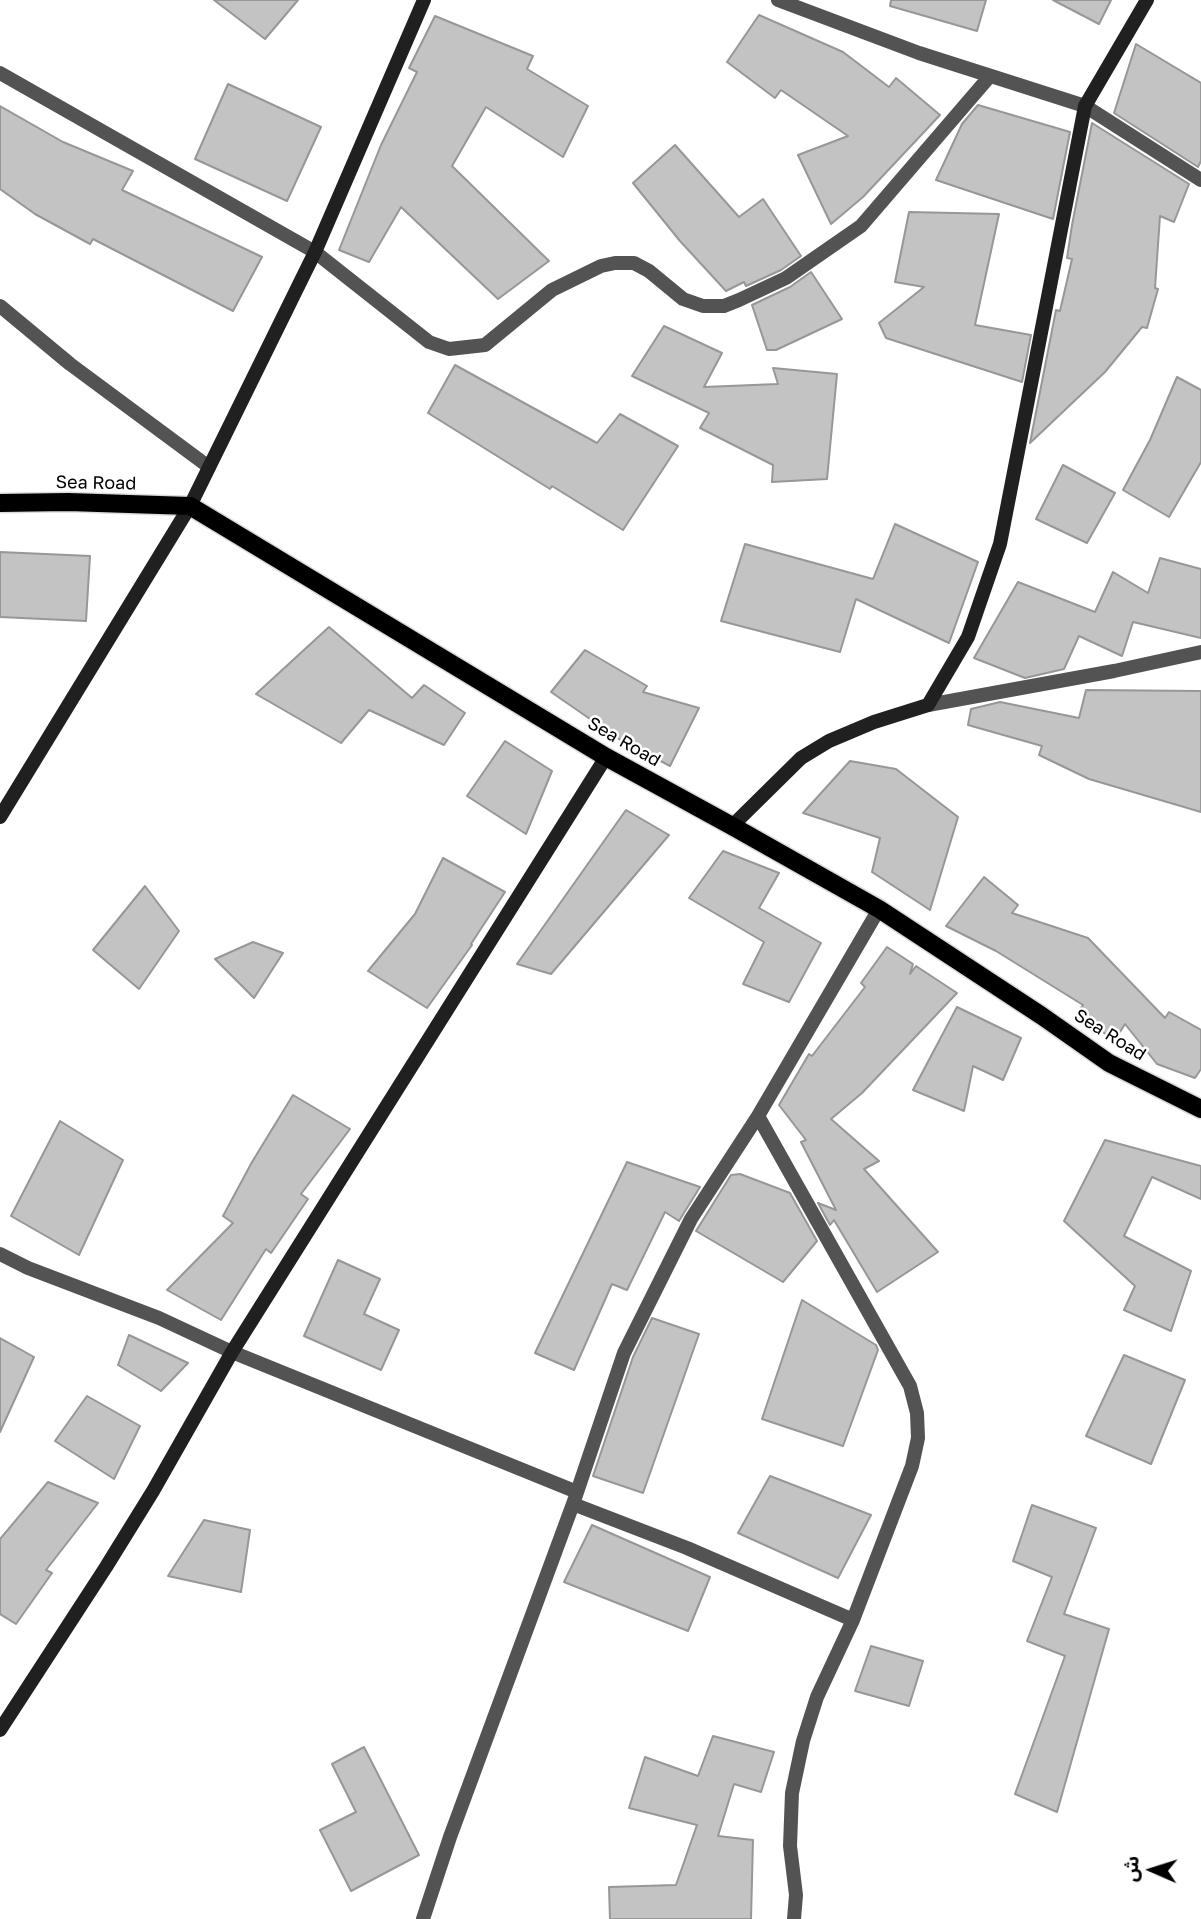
<!DOCTYPE html>
<meta charset="utf-8">
<style>
body{margin:0}
#map{position:relative;width:1201px;height:1919px;overflow:hidden;background:#fff;font-family:"Golos Text","Noto Sans Arabic",sans-serif}
canvas{display:block}
.north{position:absolute;left:1117px;top:1835px;width:70px;height:70px;-webkit-text-stroke:5px #fff;paint-order:stroke;rotate:273deg;font-size:19px;font-weight:700;line-height:28px;text-align:center;color:#000}
.north::after{content:'';display:block;margin:auto;width:24px;height:32px;background:#000;clip-path:polygon(50% 0,100% 100%,50% 72%,0 100%)}
</style>
<div id="map">
<canvas width="1201" height="1919"></canvas>
<div class="north">ش</div>
</div>
<script>
const ctx = document.querySelector('canvas').getContext('2d');
ctx.lineJoin = 'round';
function fill(path, color) { ctx.fillStyle = color; ctx.fill(path, 'evenodd'); }
function trace(path, color, width, dash) { ctx.strokeStyle = color; ctx.lineWidth = width; ctx.lineCap = dash ? 'butt' : 'round'; ctx.setLineDash(dash || []); ctx.stroke(path); }
function write(font, color, halo, rows, align = 'center') {
  ctx.font = font + ' "Golos Text",sans-serif'; ctx.lineWidth = 5; ctx.setLineDash([]); ctx.textBaseline = 'middle'; ctx.strokeStyle = halo; ctx.fillStyle = color; for (const [text, x, y, turn = 0] of rows) {
    ctx.save(); ctx.translate(x, y); ctx.rotate((+turn || 0) * Math.PI / 180); ctx.textAlign = isNaN(turn) ? turn : align; if (halo) ctx.strokeText(text, 0, 0); ctx.fillText(text, 0, 0); ctx.restore();
  }
}
const building = new Path2D(`
 M 214,0 L 298,0 L 265,39 Z
 M 891,0 L 986,0 L 977,31 L 890,6 Z
 M 1053,0 L 1111,0 L 1099,24 Z
 M 759,15 L 843,52 L 889,87 L 896,78 L 940,115 L 863,197 L 831,224 L 798,155 L 848,136 L 781,90 L 775,98 L 727,62 Z
 M 435,16 L 533,56 L 527,69 L 588,106 L 563,157 L 486,107 L 452,166 L 549,261 L 498,299 L 401,207 L 369,262 L 339,250 L 381,145 L 417,72 L 409,68 Z
 M 1136,44 L 1201,83 L 1201,161 L 1198,167 L 1114,113 Z
 M 228,84 L 321,127 L 287,201 L 195,159 Z
 M 978,105 L 1070,132 L 1053,219 L 936,180 L 962,124 Z
 M 0,106 L 63,142 L 133,171 L 122,190 L 262,257 L 233,311 L 93,239 L 90,244 L 35,214 L 0,189 Z
 M 1092,123 L 1189,184 L 1174,222 L 1160,216 L 1155,288 L 1158,289 L 1147,328 L 1142,327 L 1105,372 L 1030,443 L 1056,310 L 1060,311 L 1072,259 L 1067,258 L 1072,225 Z
 M 675,145 L 739,217 L 763,199 L 801,256 L 781,270 L 746,286 L 744,282 L 726,291 L 680,241 L 633,183 Z
 M 909,212 L 999,214 L 975,325 L 1031,335 L 1022,382 L 886,338 L 879,323 L 924,287 L 895,282 Z
 M 811,272 L 842,319 L 776,350 L 767,350 L 752,305 L 790,287 Z
 M 664,326 L 722,353 L 704,387 L 778,384 L 773,368 L 837,374 L 827,479 L 772,482 L 773,465 L 700,428 L 709,413 L 632,376 Z
 M 455,365 L 597,443 L 620,414 L 678,446 L 623,530 L 552,486 L 550,489 L 428,413 Z
 M 1177,377 L 1201,390 L 1201,462 L 1169,517 L 1123,490 L 1150,440 Z
 M 1063,465 L 1115,493 L 1087,543 L 1036,519 Z
 M 895,524 L 978,562 L 949,643 L 856,599 L 840,652 L 721,621 L 745,544 L 873,579 Z
 M 0,552 L 90,556 L 86,621 L 0,617 Z
 M 1160,558 L 1201,569 L 1201,638 L 1133,622 L 1122,656 L 1079,636 L 1064,669 L 1025,678 L 974,658 L 1018,582 L 1095,612 L 1113,572 L 1148,593 Z
 M 329,627 L 412,698 L 424,685 L 465,713 L 444,745 L 369,710 L 341,743 L 256,694 Z
 M 585,650 L 647,686 L 643,692 L 699,708 L 670,766 L 619,739 L 551,692 Z
 M 1086,690 L 1201,691 L 1201,812 L 1089,779 L 1039,755 L 1042,746 L 968,725 L 971,709 L 1000,702 L 1079,718 Z
 M 505,741 L 552,771 L 526,834 L 467,796 Z
 M 850,761 L 896,769 L 958,817 L 930,910 L 872,872 L 880,838 L 803,813 Z
 M 626,810 L 669,835 L 551,974 L 517,964 Z
 M 723,851 L 779,873 L 759,908 L 821,943 L 789,1002 L 743,984 L 764,942 L 689,898 Z
 M 443,858 L 505,892 L 471,944 L 472,945 L 427,1008 L 368,971 L 415,914 Z
 M 984,877 L 1018,905 L 1012,913 L 1088,938 L 1165,1018 L 1169,1012 L 1201,1030 L 1201,1069 L 1195,1078 L 1157,1064 L 1125,1024 L 1115,1040 L 1076,1015 L 1083,1005 L 996,951 L 946,926 Z
 M 145,886 L 179,931 L 139,989 L 93,950 Z
 M 253,942 L 283,953 L 254,998 L 215,959 Z
 M 887,947 L 913,964 L 910,974 L 916,966 L 957,993 L 862,1093 L 831,1119 L 879,1161 L 864,1169 L 938,1252 L 877,1292 L 834,1220 L 830,1225 L 818,1203 L 836,1210 L 801,1142 L 806,1140 L 779,1105 L 809,1054 L 812,1056 L 865,987 L 861,983 Z
 M 957,1007 L 1021,1038 L 1003,1080 L 973,1066 L 964,1111 L 913,1090 Z
 M 293,1095 L 350,1129 L 301,1194 L 308,1199 L 271,1253 L 266,1249 L 221,1320 L 167,1290 L 233,1223 L 223,1216 L 252,1162 Z
 M 60,1121 L 123,1160 L 79,1255 L 11,1216 Z
 M 1105,1140 L 1201,1166 L 1201,1199 L 1152,1177 L 1124,1236 L 1191,1271 L 1171,1331 L 1124,1310 L 1135,1286 L 1064,1221 Z
 M 627,1162 L 700,1187 L 679,1221 L 665,1212 L 627,1290 L 612,1284 L 574,1370 L 535,1353 Z
 M 740,1174 L 790,1193 L 817,1241 L 783,1282 L 696,1231 L 731,1175 Z
 M 338,1260 L 380,1279 L 364,1314 L 399,1330 L 381,1370 L 304,1336 Z
 M 802,1300 L 876,1345 L 878,1350 L 843,1446 L 762,1419 Z
 M 652,1318 L 699,1334 L 643,1493 L 593,1476 L 633,1357 Z
 M 129,1335 L 188,1363 L 161,1391 L 118,1365 Z
 M 0,1338 L 34,1357 L 0,1432 Z
 M 1124,1355 L 1185,1380 L 1151,1464 L 1086,1436 Z
 M 87,1396 L 140,1426 L 114,1479 L 55,1441 Z
 M 770,1476 L 871,1515 L 838,1578 L 738,1533 Z
 M 48,1482 L 98,1503 L 46,1570 L 52,1573 L 16,1624 L 0,1614 L 0,1539 Z
 M 1032,1505 L 1096,1528 L 1064,1614 L 1109,1629 L 1057,1812 L 1015,1794 L 1065,1656 L 1027,1641 L 1052,1577 L 1013,1561 Z
 M 204,1520 L 250,1530 L 241,1592 L 168,1576 Z
 M 592,1525 L 710,1577 L 688,1631 L 564,1582 Z
 M 871,1646 L 923,1661 L 909,1706 L 855,1691 Z
 M 713,1736 L 774,1752 L 761,1792 L 734,1784 L 718,1836 L 753,1840 L 751,1919 L 610,1919 L 609,1887 L 676,1885 L 697,1825 L 629,1808 L 645,1757 L 698,1776 Z
 M 364,1747 L 419,1855 L 351,1891 L 320,1830 L 356,1812 L 332,1764 Z`);
fill(building, '#c3c3c3');
trace(building, '#979797', 2);
const primary = new Path2D(`
 M 0,503 L 68,502 L 190,506 L 606,757 L 732,826 L 879,909 L 1042,1016 L 1109,1063 L 1201,1109`);
trace(primary, '#dbdbdb', 21);
trace(new Path2D(`
 M 778,0 L 919,53 L 1085,106 L 1201,180
 M 0,73 L 315,252 L 429,342 L 449,349 L 485,345 L 552,290 L 601,266 L 615,263 L 634,263 L 649,271 L 683,299 L 703,306 L 724,306 L 739,300 L 786,278 L 861,226 L 990,76
 M 0,306 L 70,364 L 209,467
 M 928,705 L 1114,671 L 1201,652
 M 758,1116 L 910,1386 L 917,1413 L 918,1438 L 912,1466 L 853,1620 L 817,1697 L 803,1741 L 792,1793 L 790,1846 L 796,1895 L 794,1919
 M 0,1254 L 28,1268 L 159,1318 L 232,1352 L 577,1492
 M 573,1504 L 687,1548 L 853,1620
 M 423,1919 L 450,1837 L 573,1504 L 624,1353 L 691,1219 L 758,1116 L 879,909`), '#535353', 14);
trace(new Path2D(`
 M 0,817 L 190,506 L 315,252 L 424,0
 M 732,826 L 801,758 L 829,741 L 874,722 L 928,705 L 968,637 L 1000,544 L 1085,106 L 1147,0
 M 0,1730 L 106,1567 L 153,1491 L 232,1352 L 606,757`), '#202020', 14);
trace(primary, '#000', 18);
write('18px', '#000', '#fff', [
 ["Sea Road",96,483,1],
 ["Sea Road",624,742,30],
 ["Sea Road",1110,1035,32]
]);
</script>
